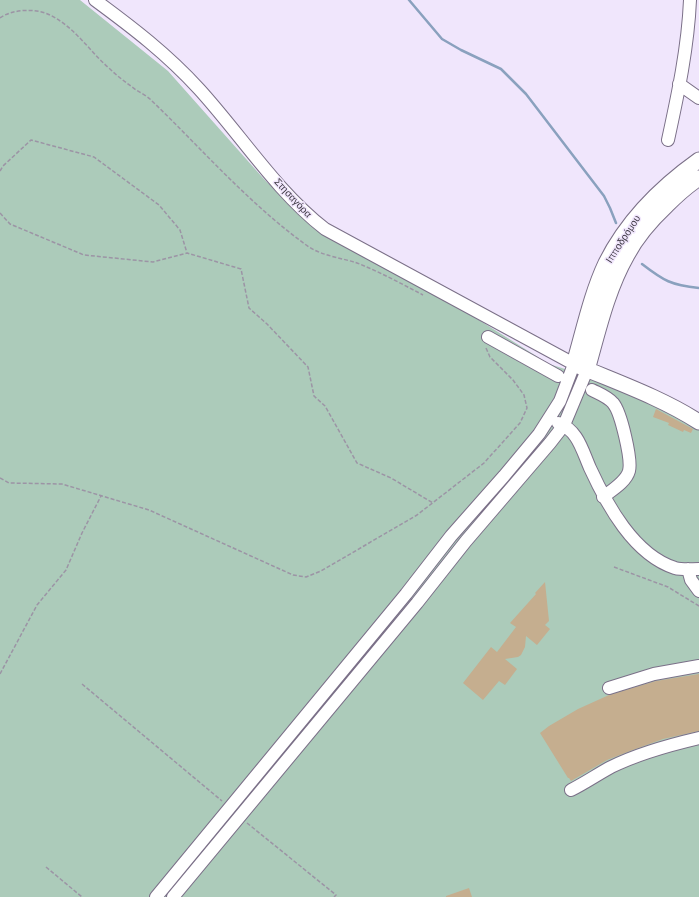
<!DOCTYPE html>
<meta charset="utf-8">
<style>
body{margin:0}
canvas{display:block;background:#f0e6fc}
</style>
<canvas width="699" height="897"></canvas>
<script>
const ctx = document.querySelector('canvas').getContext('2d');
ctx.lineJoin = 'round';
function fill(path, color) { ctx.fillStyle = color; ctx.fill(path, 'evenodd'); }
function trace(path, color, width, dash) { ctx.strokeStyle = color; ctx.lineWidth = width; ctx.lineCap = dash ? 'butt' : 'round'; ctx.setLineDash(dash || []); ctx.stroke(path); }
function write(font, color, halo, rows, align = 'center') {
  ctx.font = font + ' Barlow,sans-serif'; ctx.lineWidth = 3; ctx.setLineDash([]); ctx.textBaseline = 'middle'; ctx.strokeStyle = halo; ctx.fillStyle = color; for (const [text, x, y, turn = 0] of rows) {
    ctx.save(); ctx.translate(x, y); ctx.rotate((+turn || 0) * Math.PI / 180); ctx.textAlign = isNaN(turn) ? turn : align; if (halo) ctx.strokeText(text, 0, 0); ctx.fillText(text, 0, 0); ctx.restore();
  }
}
fill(new Path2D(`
 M 0,0 L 80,0 L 168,71 L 263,178 L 296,212 L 319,231 L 463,310 L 549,364 L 613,384 L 699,428 L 699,897 L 0,897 Z`), '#accbba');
trace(new Path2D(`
 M 409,0 L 442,39 L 461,50 L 501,69 L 526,94 L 604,196 L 610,208 L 616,223
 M 642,264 C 664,281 671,285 699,288`), '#8aa1be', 2.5);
fill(new Path2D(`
 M 656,409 L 693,429 L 691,433 L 684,430 L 683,432 L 668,425 L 669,423 L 653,417 Z
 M 545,582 L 549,621 L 545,625 L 550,629 L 537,645 L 526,636 L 525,647 L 521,655 L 518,657 L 505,659 L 517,669 L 505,685 L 499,681 L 483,700 L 463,683 L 491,647 L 497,652 L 516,627 L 510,623 L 536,594 L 535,593 Z
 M 699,674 L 699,731 L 663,739 L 630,751 L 607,760 L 571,781 L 569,778 L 568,778 L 540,733 L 549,726 L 578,709 L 609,695 L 656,681 Z
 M 469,888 L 472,897 L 446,897 L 446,896 Z`), '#c5ae8f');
const minor = new Path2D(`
 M 95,0 C 133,28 167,54 199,89 C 241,135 276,191 325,229 L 574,364 L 560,401 L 539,434 L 504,476 L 451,536 L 406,594 L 156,897
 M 679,84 L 699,98
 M 668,140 C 678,94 688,47 690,0
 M 488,337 L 558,376
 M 592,390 C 600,394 608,397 613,403 C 621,412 632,460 629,471 C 626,482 612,490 603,497
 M 558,423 C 578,430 582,450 590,468 C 607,505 634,555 675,568 C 682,570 691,569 699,569
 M 688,569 L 691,580 L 699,591
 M 609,688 L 654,674 L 699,666
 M 571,790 C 585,783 598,774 611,767 C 639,753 669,745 699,738
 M 173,897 L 417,603 L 466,541 L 550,443 L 564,425 L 587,370`);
const major = new Path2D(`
 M 699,160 C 661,187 627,221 606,263 C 591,295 584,330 574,364 C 616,382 660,397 699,422
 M 587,370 C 598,331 607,290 627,255 C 637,236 651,220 667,205 C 677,195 687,186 699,178`);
trace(minor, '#7b7088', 14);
trace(major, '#7b7088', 17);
trace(new Path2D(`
 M 0,18 C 12,9 36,8 50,15 C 76,28 89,51 110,69 C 118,77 127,83 136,90 C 141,93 147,96 151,100 C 203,150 250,205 309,247 C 323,256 342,258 357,263 C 380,272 402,284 423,295
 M 0,171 L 3,166 L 31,140 L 94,157 L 159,205 L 180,230 L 187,253
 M 0,213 L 10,224 L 84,255 L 153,262 L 187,253 L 241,269 L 249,308 L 267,324 L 308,367 L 314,396 L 325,406 L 357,463 L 391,478 L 433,503
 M 0,478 L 9,483 L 62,484 L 149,510 L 293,575 L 306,577 L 321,571 L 417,515 L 484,463 L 520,423 L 527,408 L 524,395 L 513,380 L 490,357 L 486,348
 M 614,567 L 668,587 L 699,606
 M 0,674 L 37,605 L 66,570 L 82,533 L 101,496
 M 82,684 L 222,801
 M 247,823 L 336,895 L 334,897
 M 46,867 L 82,897`), '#9c94a5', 1.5, [4, 2]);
trace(minor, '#fff', 12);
trace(major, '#fff', 15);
write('10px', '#3d3843', '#f0e6fc', [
 ["Στησαγόρα",293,198,47],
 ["Ιπποδρόμου",623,239,-57]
]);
</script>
